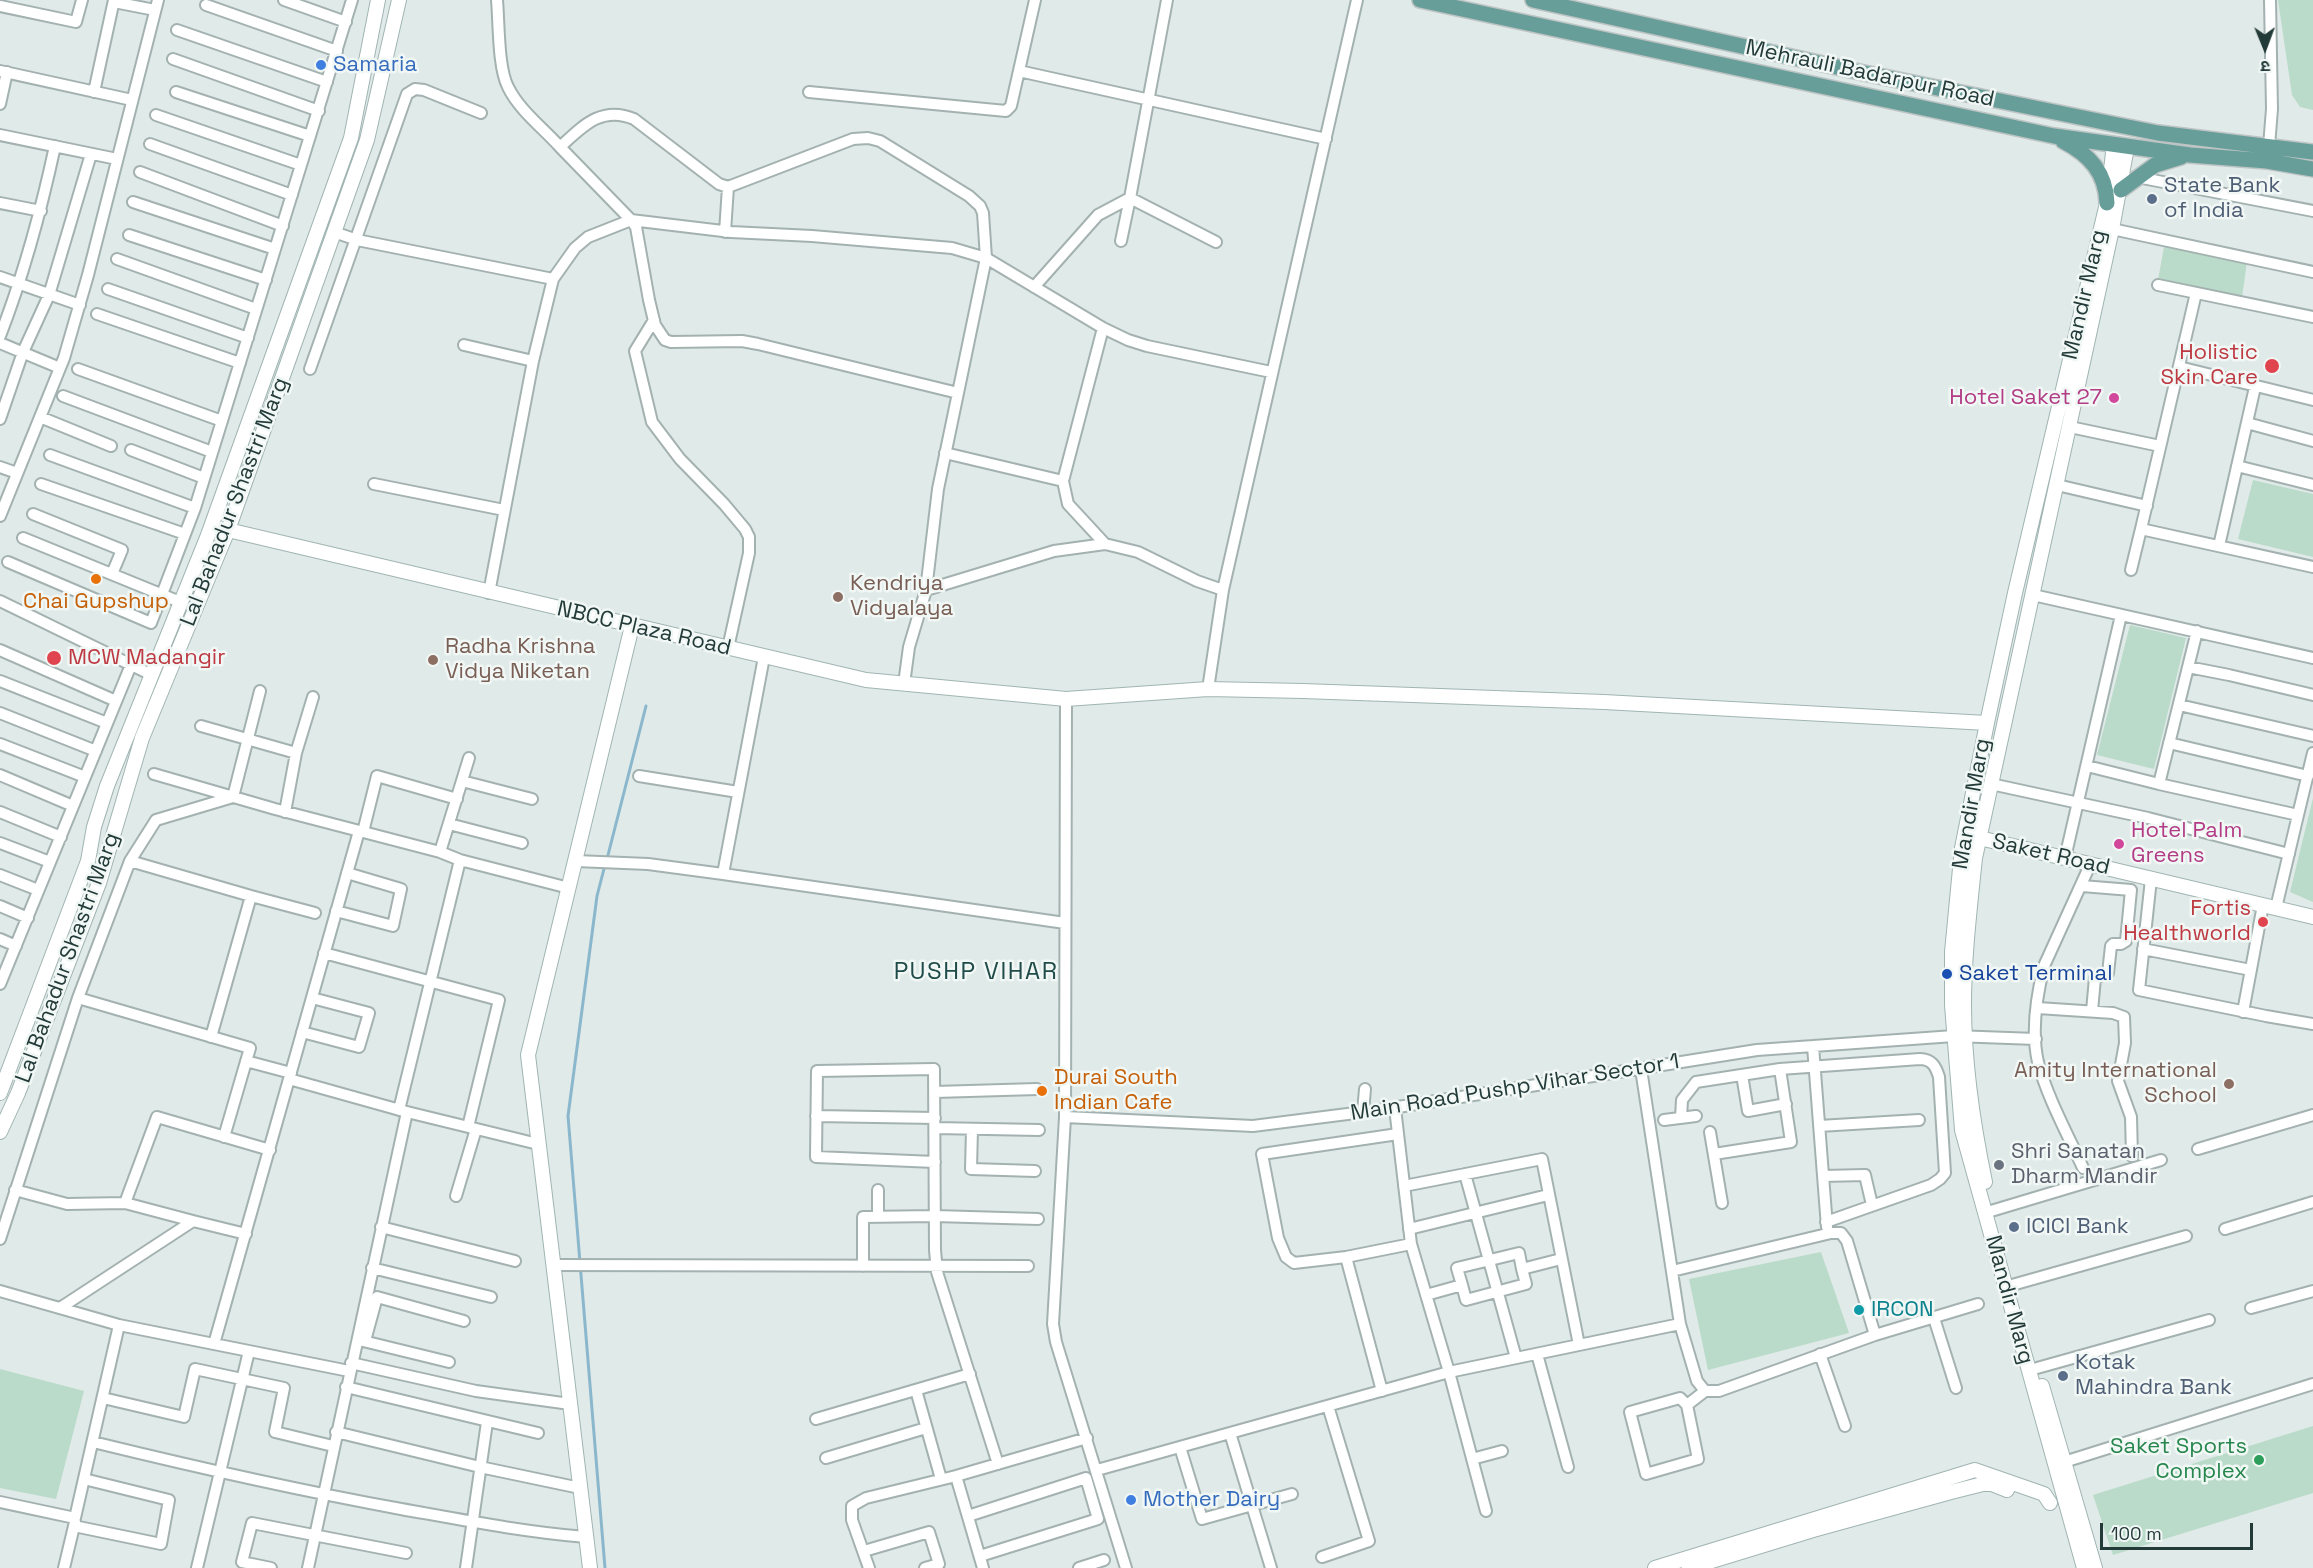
<!DOCTYPE html>
<meta charset="utf-8">
<style>
body{margin:0}
#map{position:relative;width:2313px;height:1568px;overflow:hidden;background:#e0eae8;font-family:"Space Grotesk","Noto Sans Devanagari",sans-serif}
canvas{display:block}
.north{position:absolute;left:2235px;top:18px;width:60px;height:60px;-webkit-text-stroke:4px #f1f7f5;paint-order:stroke;rotate:179deg;font-size:16px;font-weight:700;line-height:24px;text-align:center;color:#223a38}
.north::after{content:'';display:block;margin:auto;width:21px;height:27px;background:#223a38;clip-path:polygon(50% 0,100% 100%,50% 72%,0 100%)}
.scale{position:absolute;left:2100px;top:1523px;width:153px;height:27px;box-sizing:border-box;border:3px solid #223a38;border-top:0;padding-left:8px;font-size:18px;line-height:21px;white-space:nowrap;color:#223a38;-webkit-text-stroke:4px #f1f7f5;paint-order:stroke}
</style>
<div id="map">
<canvas width="2313" height="1568"></canvas>
<div class="north">उ</div>
<div class="scale">100 m</div>
</div>
<script>
const ctx = document.querySelector('canvas').getContext('2d');
ctx.lineJoin = 'round';
function fill(path, color) { ctx.fillStyle = color; ctx.fill(path, 'evenodd'); }
function trace(path, color, width, dash) { ctx.strokeStyle = color; ctx.lineWidth = width; ctx.lineCap = dash ? 'butt' : 'round'; ctx.setLineDash(dash || []); ctx.stroke(path); }
function write(font, color, halo, rows, align = 'center') {
  ctx.font = font + ' "Space Grotesk",sans-serif'; ctx.lineWidth = 5; ctx.setLineDash([]); ctx.textBaseline = 'middle'; ctx.strokeStyle = halo; ctx.fillStyle = color; for (const [text, x, y, turn = 0] of rows) {
    ctx.save(); ctx.translate(x, y); ctx.rotate((+turn || 0) * Math.PI / 180); ctx.textAlign = isNaN(turn) ? turn : align; if (halo) ctx.strokeText(text, 0, 0); ctx.fillText(text, 0, 0); ctx.restore();
  }
}
fill(new Path2D(`
 M 2278,0 L 2313,0 L 2313,110 L 2300,107 L 2292,95 Z
 M 2164,247 L 2247,262 L 2242,297 L 2158,280 Z
 M 2253,480 L 2313,494 L 2313,557 L 2238,539 Z
 M 2130,625 L 2186,638 L 2154,769 L 2097,755 Z
 M 2313,798 L 2313,902 L 2290,892 Z
 M 1821,1252 L 1849,1333 L 1708,1370 L 1689,1279 Z
 M 0,1369 L 84,1391 L 56,1499 L 0,1488 Z
 M 2313,1426 L 2313,1493 L 2113,1555 L 2093,1495 Z`), '#badbc9');
trace(new Path2D(`
 M 607,859 L 646,706
 M 605,865 L 597,896 L 568,1116 L 605,1568`), '#8bb7cd', 3);
const street = new Path2D(`
 M 284,0 L 346,22
 M 497,0 C 499,23 498,68 508,87 C 519,110 543,128 560,147 C 582,127 601,105 634,119 L 719,184 L 728,187 L 853,139 L 868,138 L 880,141 L 969,196 L 980,206 L 983,213 L 986,258 L 1103,328 L 1128,340 L 1147,346 L 1271,372
 M 114,2 L 155,10
 M 206,5 L 337,51
 M 0,6 L 76,22 L 82,0
 M 177,30 L 327,82
 M 173,59 L 319,111
 M 0,71 L 132,100
 M 1019,71 L 1326,139
 M 94,92 L 114,0
 M 176,92 L 310,136
 M 809,92 L 1006,111 L 1011,106 L 1035,0
 M 0,104 L 7,72
 M 156,115 L 301,165
 M 0,135 L 117,159
 M 150,144 L 292,195
 M 2269,146 L 2272,109 L 2270,0
 M 140,172 L 283,226
 M 2137,177 L 2313,211
 M 133,202 L 275,249
 M 0,203 L 41,211
 M 2112,229 L 2313,272
 M 334,232 L 357,240 L 553,279
 M 725,232 L 728,187
 M 129,235 L 266,280
 M 1121,241 L 1130,198 L 1167,0
 M 117,259 L 256,309
 M 0,277 L 80,305
 M 2158,285 L 2313,317
 M 1034,287 L 1098,215 L 1130,198 L 1216,242
 M 108,289 L 248,338
 M 2196,293 L 2141,529 L 2313,567
 M 97,314 L 240,363
 M 654,320 L 635,351 L 652,422 L 680,459 L 724,504 L 745,529 L 749,537 L 749,553 L 728,648
 M 1103,328 L 1063,481 L 1068,504 L 1105,544
 M 0,336 C 24,274 41,211 55,146
 M 0,343 L 60,368
 M 464,345 L 533,361
 M 2179,367 L 2313,400
 M 78,369 L 222,421
 M 310,369 L 407,94 L 415,89 L 424,90 L 481,113
 M 63,396 L 212,452
 M 40,417 L 111,446
 M 0,419 L 23,352 L 49,295 L 91,154
 M 2247,423 L 2313,441
 M 2070,427 L 2160,446
 M 131,450 L 204,478
 M 945,453 L 1063,481
 M 50,455 L 195,508
 M 2237,466 L 2313,485
 M 0,467 L 17,473
 M 41,484 L 185,534
 M 374,484 L 504,510
 M 2057,485 L 2147,506
 M 33,514 L 122,550 L 112,574
 M 0,516 L 64,358 L 88,275 L 158,0
 M 23,538 L 180,602
 M 2219,546 L 2255,387
 M 8,562 L 151,623 L 195,508 L 352,0
 M 2131,570 L 2141,529
 M 926,590 L 1054,551 L 1105,544 L 1138,552 L 1197,581 L 1223,590
 M 489,593 L 533,361 L 553,279 L 575,248 L 588,237 L 631,220 L 731,232 L 812,236 L 952,248 L 986,258 L 958,393 L 758,344 L 742,341 L 671,342 L 665,340 L 655,325 L 649,300 L 636,227 L 631,220 L 560,147
 M 2033,595 L 2313,658
 M 0,601 L 152,675
 M 0,650 L 116,701
 M 764,657 L 723,874 L 1065,923
 M 2188,667 L 2229,675 L 2313,695
 M 0,681 L 107,723
 M 904,684 L 909,647 L 926,590 L 938,489 L 958,393
 M 1208,689 L 1223,590 L 1357,0
 M 1066,699 L 1065,1117 L 1053,1324 L 1056,1342 L 1126,1568
 M 2179,705 L 2313,736
 M 0,713 L 96,751
 M 201,726 L 296,753
 M 2169,743 L 2308,776
 M 0,744 L 85,777
 M 2087,766 L 2159,784 L 2197,631
 M 154,774 L 275,809 L 440,852 L 460,860 L 569,888
 M 0,775 L 73,806
 M 639,776 L 738,792
 M 462,781 L 532,799
 M 1991,784 L 2148,818 L 2289,854
 M 2159,784 L 2298,815 L 2276,908
 M 0,812 L 61,837
 M 285,812 L 296,753 L 313,697
 M 2298,815 L 2313,753
 M 449,824 L 522,843
 M 363,832 L 377,776 L 457,799
 M 0,843 L 50,862
 M 440,852 L 469,758
 M 2065,858 L 2121,615
 M 130,861 L 251,896 L 211,1037
 M 576,861 L 648,864 L 723,874
 M 0,875 L 38,890
 M 2151,879 L 2139,990 L 2266,1016 L 2313,1024
 M 2082,886 L 2131,890 L 2126,941 L 2121,944 L 2113,944 L 2111,946 L 2108,973 L 2095,978 L 2092,1011
 M 251,896 L 315,913
 M 0,906 L 28,918
 M 336,911 L 393,926 L 401,889 L 347,873
 M 0,939 L 16,946
 M 2143,949 L 2251,970
 M 324,953 L 499,1000 L 468,1127
 M 0,984 L 131,665
 M 78,998 L 250,1048 L 224,1137
 M 2038,1008 L 2113,1013 L 2124,1017 L 2125,1043 L 2118,1081 L 2131,1117 L 2132,1156
 M 2243,1012 L 2263,905
 M 302,1032 L 359,1047 L 369,1013 L 312,998
 M 1813,1046 L 1827,1227
 M 246,1061 L 291,1073
 M 1641,1069 L 1680,1324 L 1697,1381 L 1705,1391
 M 1742,1075 L 1748,1111 L 1786,1104
 M 289,1079 L 359,831
 M 935,1092 L 1037,1089
 M 1395,1108 L 1411,1244 L 1449,1372 L 1486,1511
 M 399,1110 L 460,860
 M 1363,1112 L 1365,1089
 M 816,1116 L 935,1118
 M 1065,1117 L 1253,1126 L 1379,1110 L 1757,1050 L 1954,1036 L 2036,1039
 M 1681,1118 L 1682,1100 L 1696,1082 L 1780,1069
 M 1664,1120 L 1696,1116
 M 1819,1126 L 1919,1120
 M 935,1128 L 1039,1130
 M 972,1129 L 971,1169 L 1035,1171
 M 1710,1132 L 1722,1203
 M 1398,1134 L 1262,1154 L 1278,1238 L 1286,1257 L 1294,1263 L 1346,1257 L 1411,1244
 M 2198,1149 L 2313,1115
 M 1714,1154 L 1791,1142 L 1780,1069 L 1920,1059 C 1932,1059 1936,1067 1939,1077 L 1945,1173 L 1940,1179 L 1931,1185 L 1826,1222
 M 935,1162 L 816,1157 L 817,1071 L 934,1069 L 935,1250 L 937,1272 L 998,1464
 M 2083,1168 C 2068,1135 2047,1097 2038,1062 C 2031,1032 2037,994 2044,966 L 2090,865
 M 1465,1174 L 1516,1358
 M 1823,1176 L 1865,1175 L 1872,1205
 M 1404,1186 L 1542,1159 L 1579,1345
 M 15,1190 L 67,1204 L 125,1203 L 193,1221
 M 878,1190 L 878,1217
 M 456,1196 L 476,1129
 M 125,1203 L 157,1117 L 270,1150
 M 1991,1211 L 2161,1160
 M 381,1227 L 515,1261
 M 1409,1229 L 1548,1195
 M 2225,1229 L 2313,1202
 M 0,1239 L 78,998 L 130,861 L 156,820 L 233,797 L 260,691
 M 1346,1257 L 1382,1391
 M 553,1265 L 1028,1266
 M 863,1266 L 863,1217 L 935,1216 L 1038,1219
 M 372,1268 L 491,1297
 M 1672,1271 L 1831,1233 L 1841,1233 L 1847,1241 L 1875,1335 L 1719,1391 L 1705,1391 L 1687,1405 L 1680,1398 L 1630,1412 L 1646,1474 L 1698,1459 L 1687,1405
 M 1462,1285 L 1457,1268 L 1519,1253 L 1522,1269
 M 2012,1285 L 2186,1236
 M 0,1291 L 119,1325 L 75,1518 L 0,1502
 M 1426,1295 L 1462,1285 L 1466,1300 L 1526,1284 L 1522,1269 L 1561,1259
 M 60,1308 L 193,1221 L 246,1234
 M 2251,1308 L 2313,1291
 M 1934,1318 L 1956,1388
 M 119,1325 L 349,1371
 M 1875,1335 L 1978,1304
 M 359,1340 L 449,1362
 M 365,1341 L 377,1297 L 464,1321
 M 214,1344 L 289,1079 L 407,1112 L 538,1144
 M 1537,1354 L 1568,1467
 M 1820,1354 L 1845,1426
 M 351,1363 L 476,1391 L 570,1404
 M 2037,1368 L 2209,1320
 M 346,1387 L 538,1433
 M 916,1390 L 941,1479
 M 103,1398 L 184,1417 L 195,1369 L 284,1388 L 275,1432 L 333,1446
 M 816,1419 L 970,1374
 M 336,1432 L 480,1467 L 580,1488
 M 1230,1433 L 1271,1568
 M 93,1442 C 195,1467 297,1490 401,1509 C 463,1520 524,1532 586,1537
 M 1180,1447 L 1202,1519 L 1292,1494
 M 826,1458 L 926,1428
 M 1472,1459 L 1502,1451
 M 2064,1462 L 2313,1384
 M 1097,1470 L 1449,1372 L 1680,1324
 M 956,1476 L 983,1568
 M 968,1516 L 1086,1478 L 1098,1519 L 980,1556
 M 74,1526 L 161,1544 L 169,1500 L 84,1479
 M 864,1551 L 929,1532 L 939,1564 L 925,1568
 M 1322,1557 L 1369,1541 L 1328,1406
 M 64,1568 L 75,1522
 M 197,1568 L 249,1351
 M 271,1568 L 242,1562 L 252,1523 L 406,1553
 M 308,1568 L 407,1112
 M 466,1568 L 487,1422
 M 869,1568 L 852,1520 L 852,1506 L 866,1498 L 956,1476 L 1087,1438
 M 1079,1568 L 1104,1560`);
const secondary = new Path2D(`
 M 228,530 L 866,680 L 1066,699 L 1208,689 L 1303,691 L 1604,702 L 1987,723
 M 1971,836 L 2313,917
 M 0,1093 L 88,861 L 94,827 L 107,786 L 208,535 L 351,138 L 378,0
 M 0,1132 L 18,1093 L 99,883 L 142,738 L 228,530 L 367,140 L 399,0
 M 1985,1182 C 1973,1124 1964,1064 1964,1005 C 1964,956 1970,907 1975,858 L 2112,229 L 2127,147
 M 2042,1386 L 2095,1568
 M 590,1568 L 528,1055 L 632,626
 M 1655,1568 L 1975,1470 L 2044,1494 L 2050,1503
 M 1689,1568 L 1813,1530 L 1951,1492 L 1983,1484 L 1992,1484 L 2007,1490
 M 2084,1568 L 1962,1130 L 1952,1005 L 1952,952 L 1962,848 L 1987,723 L 2015,593 L 2107,203 L 2114,145`);
const primary = new Path2D(`
 M 1420,0 L 2054,136 L 2190,155 L 2267,161 L 2313,169
 M 1533,0 L 1864,73 L 2118,125 L 2158,133 L 2313,152
 M 2063,141 C 2090,155 2106,173 2107,203
 M 2121,190 L 2155,165 L 2181,157`);
trace(street, '#a3b2b0', 14);
trace(secondary, '#a0b5b2', 16);
trace(primary, '#bdc4c3', 18);
trace(street, '#fff', 10);
trace(secondary, '#fff', 14);
trace(primary, '#679e9a', 15);
for (const [x, y, r, color] of [
 [321,65,6,"#3f7fe0"],
 [2152,199,6,"#5c6f8a"],
 [2272,366,8,"#e0444e"],
 [2114,398,6,"#d1479c"],
 [96,579,6,"#e8710a"],
 [838,597,6,"#8d6e63"],
 [54,658,8,"#e0444e"],
 [433,660,6,"#8d6e63"],
 [2119,844,6,"#d1479c"],
 [2263,922,6,"#e0444e"],
 [1947,974,6,"#1a4fb4"],
 [2229,1084,6,"#8d6e63"],
 [1042,1091,6,"#e8710a"],
 [1999,1165,6,"#6b7280"],
 [2014,1227,6,"#5c6f8a"],
 [1859,1310,6,"#0f9aa8"],
 [2063,1376,6,"#5c6f8a"],
 [2259,1460,6,"#2e9e5b"],
 [1131,1500,6,"#3f7fe0"]
]) { const dot = new Path2D(); dot.arc(x, y, r, 0, 2 * Math.PI); ctx.fillStyle = color; ctx.fill(dot); trace(dot, '#f1f7f5', 2); }
write('22px', '#366cbe', '#f1f7f5', [
 ["Samaria",333,65],
 ["Mother Dairy",1143,1500]
], 'left');
write('22px', '#223a38', '#f1f7f5', [
 ["Mehrauli Badarpur Road",1870,74,12],
 ["Mandir Marg",2085,295,-77],
 ["Lal Bahadur Shastri Marg",235,502,-69],
 ["NBCC Plaza Road",644,629,13],
 ["Mandir Marg",1972,804,-80],
 ["Saket Road",2051,855,13],
 ["Lal Bahadur Shastri Marg",68,958,-70],
 ["Main Road Pushp Vihar Sector 1",1515,1088,-9],
 ["Mandir Marg",2009,1300,75]
]);
write('22px', '#4e5e75', '#f1f7f5', [
 ["State Bank",2164,186],
 ["of India",2164,211],
 ["ICICI Bank",2026,1227],
 ["Kotak",2075,1363],
 ["Mahindra Bank",2075,1388]
], 'left');
write('22px', '#be3a42', '#f1f7f5', [
 ["Holistic",2258,353],
 ["Skin Care",2258,378],
 ["MCW Madangir",68,658,"left"],
 ["Fortis",2251,909],
 ["Healthworld",2251,934]
], 'right');
write('22px', '#b23c85', '#f1f7f5', [
 ["Hotel Saket 27",2102,398],
 ["Hotel Palm",2131,831,"left"],
 ["Greens",2131,856,"left"]
], 'right');
write('22px', '#785e54', '#f1f7f5', [
 ["Kendriya",850,584],
 ["Vidyalaya",850,609],
 ["Radha Krishna",445,647],
 ["Vidya Niketan",445,672],
 ["Amity International",2217,1071,"right"],
 ["School",2217,1096,"right"]
], 'left');
write('22px', '#c56008', '#f1f7f5', [
 ["Chai Gupshup",96,602],
 ["Durai South",1054,1078,"left"],
 ["Indian Cafe",1054,1103,"left"]
]);
write('22px', '#164399', '#f1f7f5', [
 ["Saket Terminal",1959,974]
], 'left');
write('22px', '#5b616d', '#f1f7f5', [
 ["Shri Sanatan",2011,1152],
 ["Dharm Mandir",2011,1177]
], 'left');
write('22px', '#0d838f', '#f1f7f5', [
 ["IRCON",1871,1310]
], 'left');
write('22px', '#27864d', '#f1f7f5', [
 ["Saket Sports",2247,1447],
 ["Complex",2247,1472]
], 'right');
ctx.letterSpacing = '1.5px';
write('24px', '#1f4b48', '#f1f7f5', [
 ["PUSHP VIHAR",976,972]
]);
ctx.letterSpacing = '0px';
</script>
